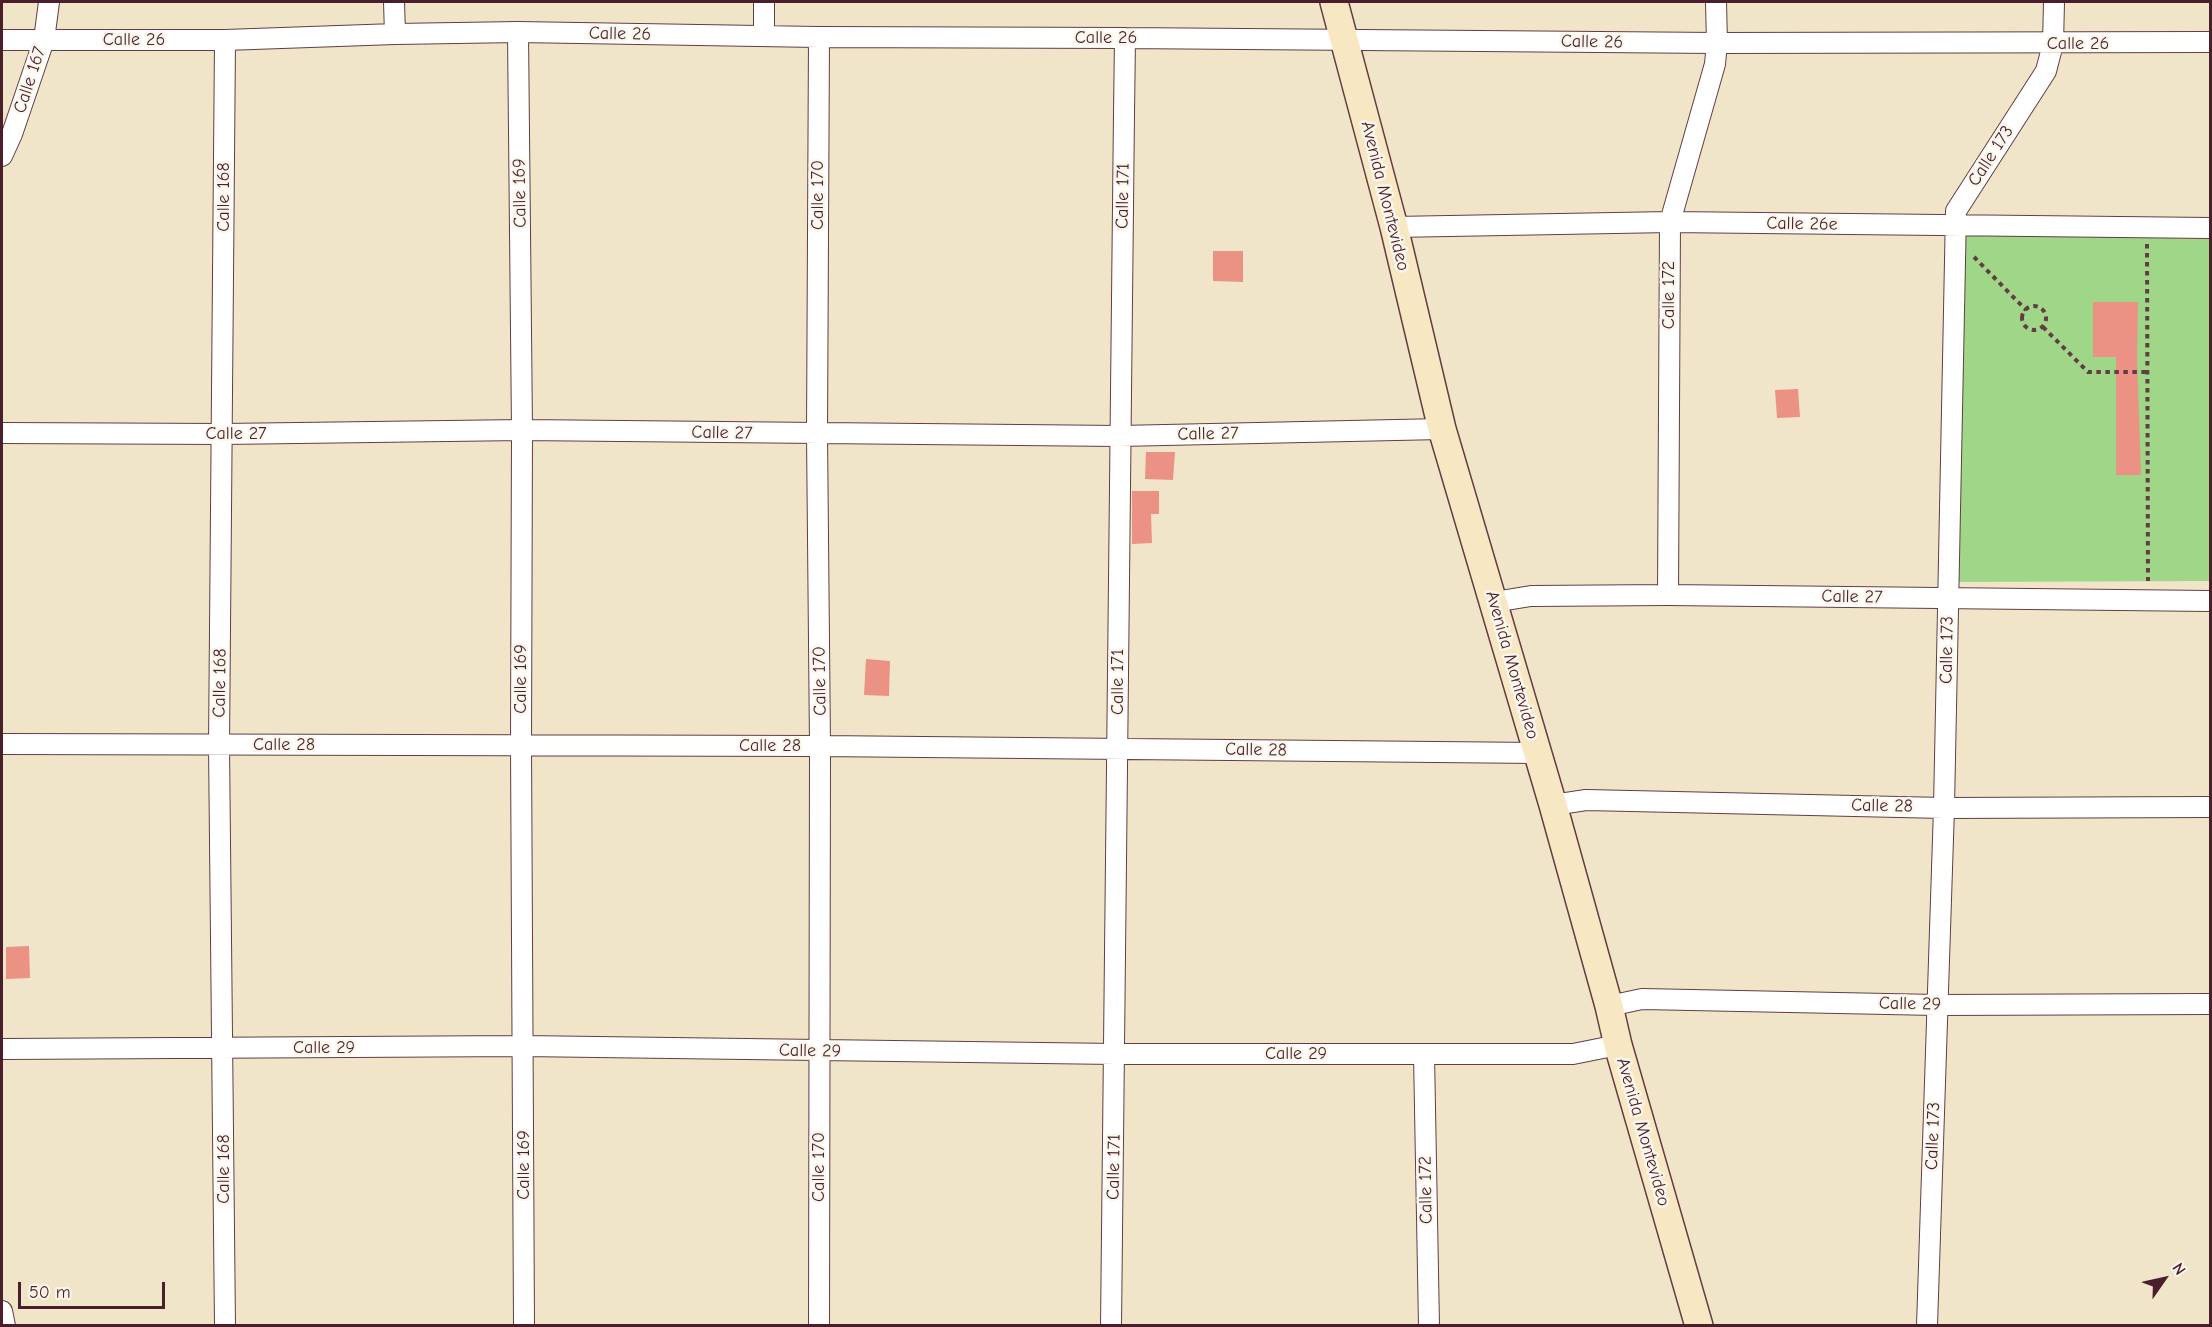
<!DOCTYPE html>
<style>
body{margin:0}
#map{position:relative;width:2212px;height:1327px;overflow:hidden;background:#f1e5c9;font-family:"Comic Neue",sans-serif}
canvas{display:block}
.frame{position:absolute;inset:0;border:3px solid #4a1f2b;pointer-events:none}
.north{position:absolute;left:2134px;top:1249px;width:60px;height:60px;-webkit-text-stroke:4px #fbf7ec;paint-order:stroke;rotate:56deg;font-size:16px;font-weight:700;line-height:24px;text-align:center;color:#4a1f2b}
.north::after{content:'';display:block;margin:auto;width:21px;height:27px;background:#4a1f2b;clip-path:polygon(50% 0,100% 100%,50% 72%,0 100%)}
.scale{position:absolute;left:18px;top:1282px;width:147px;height:27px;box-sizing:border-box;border:3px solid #4a1f2b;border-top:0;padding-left:8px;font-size:18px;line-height:21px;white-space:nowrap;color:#4a1f2b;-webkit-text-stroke:4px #fbf7ec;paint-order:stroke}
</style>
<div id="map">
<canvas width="2212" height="1327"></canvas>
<div class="frame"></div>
<div class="north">N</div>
<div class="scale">50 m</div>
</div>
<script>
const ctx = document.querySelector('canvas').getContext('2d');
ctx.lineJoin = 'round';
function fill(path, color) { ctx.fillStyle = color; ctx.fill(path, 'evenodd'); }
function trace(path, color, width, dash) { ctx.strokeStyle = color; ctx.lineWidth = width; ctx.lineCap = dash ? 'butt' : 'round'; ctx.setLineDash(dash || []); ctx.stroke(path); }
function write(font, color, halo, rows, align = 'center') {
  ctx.font = font + ' "Comic Neue",sans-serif'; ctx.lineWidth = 5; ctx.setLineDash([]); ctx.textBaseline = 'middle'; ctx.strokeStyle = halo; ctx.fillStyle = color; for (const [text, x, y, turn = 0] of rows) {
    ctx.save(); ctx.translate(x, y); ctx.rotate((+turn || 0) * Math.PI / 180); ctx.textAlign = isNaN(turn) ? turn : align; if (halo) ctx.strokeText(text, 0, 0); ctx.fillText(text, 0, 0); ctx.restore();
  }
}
fill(new Path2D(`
 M 1961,233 L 2210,239 L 2210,581 L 1954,582 Z`), '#9fd687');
fill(new Path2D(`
 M 1213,251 L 1243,251 L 1243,282 L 1213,281 Z
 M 2093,302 L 2138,302 L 2137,357 L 2141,475 L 2116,475 L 2116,357 L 2093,357 Z
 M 1798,389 L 1800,417 L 1777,418 L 1775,390 Z
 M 1146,452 L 1175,452 L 1173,480 L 1145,479 Z
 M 1132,491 L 1159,491 L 1159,514 L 1151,514 L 1152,543 L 1132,544 Z
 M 866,659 L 890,661 L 889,696 L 864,695 Z
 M 29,946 L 30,978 L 6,979 L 6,947 Z`), '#eb9285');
const street = new Path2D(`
 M 394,2 L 395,34
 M 518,32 L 522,430 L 521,745 L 524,1326
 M 764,36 L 764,2
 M 2,40 L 225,40 L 395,34 L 518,32 L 819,37 L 1125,38 L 1717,43 L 2210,42
 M 225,40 L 219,745 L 225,1326
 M 2,156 L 12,134 L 44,40 L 49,2
 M 1394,227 L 1670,222 L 2210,228
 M 2,433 L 223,434 L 522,430 L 1119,436 L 1442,429
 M 1668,595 L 1670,222 L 1715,64 L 1717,43 L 1716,2
 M 1494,602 L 1531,596 L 1668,595 L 2210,601
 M 2,744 L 820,746 L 1538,753
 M 1553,805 L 1586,800 L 1944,808 L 2210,807
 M 1609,1006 L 1642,999 L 1936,1005 L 2210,1004
 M 2,1049 L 523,1046 L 1116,1054 L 1573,1054 L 1618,1045
 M 1424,1054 L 1429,1326
 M 2,1311 L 5,1326
 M 819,1326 L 820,746 L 817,434 L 819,37
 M 1111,1326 C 1119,896 1119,467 1125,38
 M 1927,1326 L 1944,808 L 1956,211 L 2046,71 L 2053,44 L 2054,2`);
const secondary = new Path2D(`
 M 1334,2 L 1394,227 L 1442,429 L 1553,805 L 1609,1006 L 1618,1045 L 1699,1326`);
trace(street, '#633d43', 22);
trace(secondary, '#633d43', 30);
trace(new Path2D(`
 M 2147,244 L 2148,581
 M 1974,257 L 2026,310
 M2022 318a12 12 0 1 1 24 0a12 12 0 1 1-24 0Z
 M 2043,327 L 2088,372 L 2147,372`), '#633d43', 4, [4.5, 4.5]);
trace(street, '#fff', 20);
trace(secondary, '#f7e8c3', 27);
write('18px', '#4a1f2b', '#fbf7ec', [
 ["Calle 26",620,34,1],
 ["Calle 26",1106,38],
 ["Calle 26",134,40],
 ["Calle 26",1592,42,1],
 ["Calle 26",2078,44],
 ["Calle 167",30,80,-72],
 ["Calle 173",1991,156,-57],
 ["Calle 169",520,193,-91],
 ["Calle 170",818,195,-90],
 ["Calle 171",1123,196,-89],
 ["Avenida Montevideo",1385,196,76],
 ["Calle 168",224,197,-90],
 ["Calle 26e",1802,224,1],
 ["Calle 172",1669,295,-90],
 ["Calle 27",722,433,1],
 ["Calle 27",236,434],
 ["Calle 27",1208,434,-1],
 ["Calle 27",1852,597,1],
 ["Calle 173",1947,650,-89],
 ["Avenida Montevideo",1512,665,74],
 ["Calle 169",521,679,-90],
 ["Calle 170",820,681,-91],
 ["Calle 171",1118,682,-90],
 ["Calle 168",220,683,-89],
 ["Calle 28",284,745],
 ["Calle 28",770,746],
 ["Calle 28",1256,750,1],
 ["Calle 28",1882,806,1],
 ["Calle 29",1910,1004,1],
 ["Calle 29",324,1048],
 ["Calle 29",810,1051,1],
 ["Calle 29",1296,1054],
 ["Avenida Montevideo",1643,1132,74],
 ["Calle 173",1933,1136,-88],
 ["Calle 169",524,1165,-90],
 ["Calle 170",819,1167,-90],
 ["Calle 171",1114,1167,-89],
 ["Calle 168",224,1169,-90],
 ["Calle 172",1426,1190,-91]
]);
</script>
